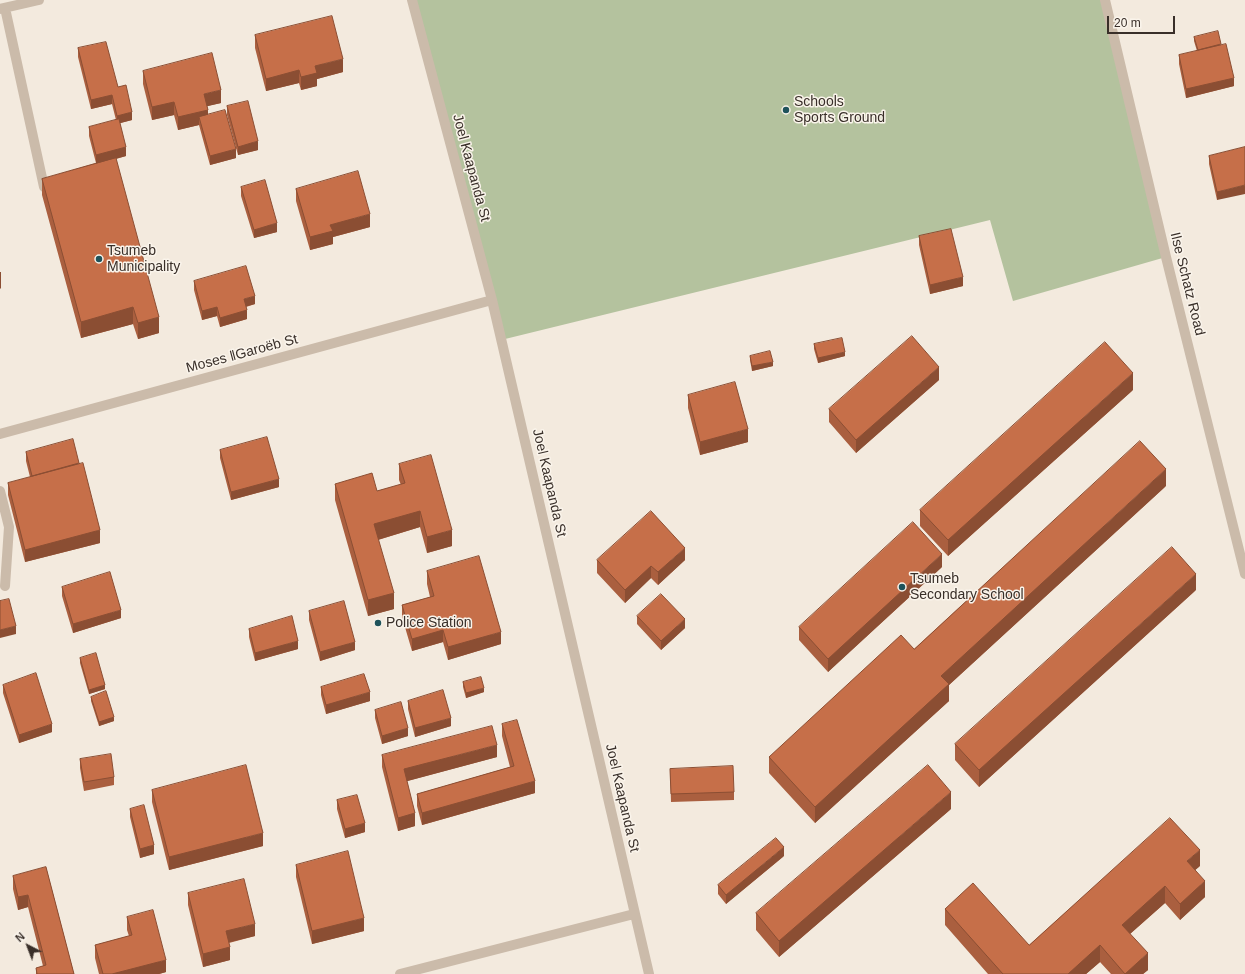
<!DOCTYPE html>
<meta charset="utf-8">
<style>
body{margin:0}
#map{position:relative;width:1245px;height:974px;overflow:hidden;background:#f3eade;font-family:Arial,sans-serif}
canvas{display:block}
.north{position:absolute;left:8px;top:926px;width:40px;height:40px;-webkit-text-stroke:3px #faf4eb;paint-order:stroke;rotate:318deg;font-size:11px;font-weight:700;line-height:16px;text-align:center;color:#392f29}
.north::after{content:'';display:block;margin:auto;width:14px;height:18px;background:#392f29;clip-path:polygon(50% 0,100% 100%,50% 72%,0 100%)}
.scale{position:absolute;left:1107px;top:16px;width:68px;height:18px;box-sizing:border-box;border:2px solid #392f29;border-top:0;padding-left:5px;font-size:12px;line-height:14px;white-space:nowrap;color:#392f29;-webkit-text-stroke:3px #faf4eb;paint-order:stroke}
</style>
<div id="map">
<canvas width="1245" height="974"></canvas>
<div class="north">N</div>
<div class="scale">20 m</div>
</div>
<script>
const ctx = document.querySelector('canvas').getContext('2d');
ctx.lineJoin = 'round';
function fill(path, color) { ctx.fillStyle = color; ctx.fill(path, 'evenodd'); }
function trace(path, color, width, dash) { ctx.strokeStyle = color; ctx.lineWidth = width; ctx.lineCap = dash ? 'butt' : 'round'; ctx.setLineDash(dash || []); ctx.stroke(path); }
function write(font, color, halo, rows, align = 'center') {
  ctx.font = font + ' Arial,sans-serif'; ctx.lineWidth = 3; ctx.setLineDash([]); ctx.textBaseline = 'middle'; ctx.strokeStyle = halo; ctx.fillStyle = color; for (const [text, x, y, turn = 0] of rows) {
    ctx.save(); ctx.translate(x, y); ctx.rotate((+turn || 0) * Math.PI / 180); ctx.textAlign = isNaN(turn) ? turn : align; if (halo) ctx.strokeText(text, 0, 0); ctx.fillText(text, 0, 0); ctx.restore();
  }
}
fill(new Path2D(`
 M 412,0 L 1105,0 L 1166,257 L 1013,301 L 990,220 L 501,340 Z`), '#b4c29e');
trace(new Path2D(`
 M 412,0 L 492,300 L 649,974
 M 1105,0 L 1166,257 L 1245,574
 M 5,8 L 44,187
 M 0,9 L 39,0
 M 0,434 L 492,300
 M 0,491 L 9,527 L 5,586
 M 400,974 L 634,914`), '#cbbbaa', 10);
fill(new Path2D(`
 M 255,35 L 343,72 L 317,79 L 317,86 L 301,90 L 299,83 L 266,91 L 255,48 Z
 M 1194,37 L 1221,45 L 1234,86 L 1186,98 L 1179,64 L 1179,55 L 1197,51 L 1194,41 Z
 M 78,48 L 118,87 L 132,120 L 120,123 L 126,156 L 116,159 L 159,333 L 138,339 L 133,324 L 81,338 L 42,195 L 42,179 L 96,163 L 89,136 L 89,127 L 116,120 L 112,104 L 91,109 L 78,57 Z
 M 143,71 L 221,103 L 207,106 L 208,115 L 236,158 L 210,165 L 199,125 L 178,130 L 174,115 L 152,120 L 143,84 Z
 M 227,106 L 258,150 L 238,155 L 227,115 Z
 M 1245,147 L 1217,200 L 1209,164 L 1209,156 Z
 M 241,187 L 277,232 L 254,238 L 241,196 Z
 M 296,189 L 370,227 L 333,237 L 333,244 L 310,250 L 296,201 Z
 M 919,236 L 963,286 L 930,294 L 919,245 Z
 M 194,281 L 255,304 L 246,307 L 247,319 L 220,327 L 217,316 L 202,320 L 194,290 Z
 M 814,344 L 845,356 L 818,363 L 814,349 Z
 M 750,356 L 773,366 L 752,371 L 750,360 Z
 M 939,380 L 856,453 L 829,422 L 829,409 Z
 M 1133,390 L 948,556 L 920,526 L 920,510 Z
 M 688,395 L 748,442 L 700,455 L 688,408 Z
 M 220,450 L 279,487 L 231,500 L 220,458 Z
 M 26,452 L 79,464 L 100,543 L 25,562 L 8,495 L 8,483 L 30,477 L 26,461 Z
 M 399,464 L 452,546 L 427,553 L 420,527 L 378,540 L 394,609 L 368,616 L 335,500 L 335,484 L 377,491 L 401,485 L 399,480 Z
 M 1166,486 L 949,685 L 949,701 L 815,823 L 769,773 L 769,757 L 914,649 Z
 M 597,560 L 685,560 L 658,585 L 651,578 L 625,603 L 597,573 Z
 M 942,567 L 828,672 L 799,640 L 799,627 Z
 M 427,571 L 501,644 L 448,660 L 443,642 L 412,651 L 402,617 L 402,605 L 430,597 L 427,584 Z
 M 62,587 L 121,618 L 73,633 L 62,596 Z
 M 1196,590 L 979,787 L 955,760 L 955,744 Z
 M 309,611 L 355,650 L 320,661 L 309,620 Z
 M 637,616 L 685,628 L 661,650 L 637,624 Z
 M 249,629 L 298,649 L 255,661 L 249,637 Z
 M 80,658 L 105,689 L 89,694 L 80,663 Z
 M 463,682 L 484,692 L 466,698 L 463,687 Z
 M 3,685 L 52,732 L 19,743 L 3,693 Z
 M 321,687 L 370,701 L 326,714 L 321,695 Z
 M 91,697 L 114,721 L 99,726 L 91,701 Z
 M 408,701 L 451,726 L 415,737 L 408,709 Z
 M 375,710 L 408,736 L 382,744 L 375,718 Z
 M 502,724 L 535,793 L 422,825 L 417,806 L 417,794 L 510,767 L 502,736 Z
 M 382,755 L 497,757 L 407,781 L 415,826 L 398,831 L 382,767 Z
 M 80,759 L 114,777 L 114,785 L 84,791 L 80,768 Z
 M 670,769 L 734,792 L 734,800 L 671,802 Z
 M 152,790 L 263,846 L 169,870 L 152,802 Z
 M 337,800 L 365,832 L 345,838 L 337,809 Z
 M 130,809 L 154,854 L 140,858 L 130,817 Z
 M 951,809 L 779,957 L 756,930 L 756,913 Z
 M 784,856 L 726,904 L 718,894 L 718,885 Z
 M 296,865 L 364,931 L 312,944 L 296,877 Z
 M 1200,866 L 1195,870 L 1205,897 L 1180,920 L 1165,903 L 1130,934 L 1148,970 L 1143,974 L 1111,974 L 1100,962 L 1086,974 L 988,974 L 945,925 L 945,909 L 1029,945 Z
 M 46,867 L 74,974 L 36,974 L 36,968 L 43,966 L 28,907 L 18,910 L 13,889 L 13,876 Z
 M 188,893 L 255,936 L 229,943 L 230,960 L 203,967 L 188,905 Z
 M 127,917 L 166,972 L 159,974 L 99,974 L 95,958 L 95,945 L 129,936 L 127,930 Z`), '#aa5f3f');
fill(new Path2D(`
 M 343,59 L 343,72 L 317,79 L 317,86 L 301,90 L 301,77 L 315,66 Z
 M 299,70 L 299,83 L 266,91 L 266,79 Z
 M 1234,78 L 1234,86 L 1186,98 L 1186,89 Z
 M 221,90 L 221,103 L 204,107 L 204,94 Z
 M 112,95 L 112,104 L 91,109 L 91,100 Z
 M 174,102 L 174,115 L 152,120 L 152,107 Z
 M 208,110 L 208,122 L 199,117 L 199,125 L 178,130 L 178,117 Z
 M 132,112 L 132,120 L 117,124 L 117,116 Z
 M 258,141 L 258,150 L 238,155 L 238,147 Z
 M 126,147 L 126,156 L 96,164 L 96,155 Z
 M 236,149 L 236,158 L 210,165 L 210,156 Z
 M 1245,185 L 1245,194 L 1217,200 L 1217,192 Z
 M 370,214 L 370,227 L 333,237 L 333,244 L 310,250 L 310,237 L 330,225 Z
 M 277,223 L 277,232 L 254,238 L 254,230 Z
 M 0,272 L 1,272 L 1,288 L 0,289 Z
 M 963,277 L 963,286 L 930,294 L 930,285 Z
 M 255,296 L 255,304 L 244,307 L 244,299 Z
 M 133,307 L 133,324 L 81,338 L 81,322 Z
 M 217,307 L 217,316 L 202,320 L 202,311 Z
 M 247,310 L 247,319 L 220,327 L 220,318 Z
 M 159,317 L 159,333 L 138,339 L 138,323 Z
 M 845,352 L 845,356 L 818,363 L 818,358 Z
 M 773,362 L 773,366 L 752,371 L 752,366 Z
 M 939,367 L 939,380 L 856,453 L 856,440 Z
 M 1133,373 L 1133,390 L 948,556 L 948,540 Z
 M 748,429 L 748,442 L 700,455 L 700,442 Z
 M 1166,469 L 1166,486 L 949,685 L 949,701 L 815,823 L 815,807 L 941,676 Z
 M 279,479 L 279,487 L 231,500 L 231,492 Z
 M 420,511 L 420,527 L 374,541 L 374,524 Z
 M 100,530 L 100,543 L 25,562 L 25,550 Z
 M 452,530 L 452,546 L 427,553 L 427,537 Z
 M 685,548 L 685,560 L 658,585 L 658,572 Z
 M 942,554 L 942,567 L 828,672 L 828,659 Z
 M 651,566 L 651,578 L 625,603 L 625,590 Z
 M 1196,574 L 1196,590 L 979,787 L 979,770 Z
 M 394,593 L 394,609 L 368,616 L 368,600 Z
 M 121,610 L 121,618 L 73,633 L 73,624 Z
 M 685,619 L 685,628 L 661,650 L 661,641 Z
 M 16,626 L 16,634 L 0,638 L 0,630 Z
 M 443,630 L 443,642 L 412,651 L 412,639 Z
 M 501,632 L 501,644 L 448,660 L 448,647 Z
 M 298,641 L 298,649 L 255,661 L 255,653 Z
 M 355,642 L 355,650 L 320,661 L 320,652 Z
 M 105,685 L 105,689 L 89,694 L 89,690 Z
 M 484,688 L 484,692 L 466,698 L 466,693 Z
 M 370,692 L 370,701 L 326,714 L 326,705 Z
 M 114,717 L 114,721 L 99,726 L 99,722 Z
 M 451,718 L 451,726 L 415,737 L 415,728 Z
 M 52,724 L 52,732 L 19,743 L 19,735 Z
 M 408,728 L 408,736 L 382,744 L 382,736 Z
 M 497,745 L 497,757 L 404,782 L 404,769 Z
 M 535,781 L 535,793 L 422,825 L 422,813 Z
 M 951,792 L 951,809 L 779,957 L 779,941 Z
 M 415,813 L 415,826 L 398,831 L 398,818 Z
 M 365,823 L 365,832 L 345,838 L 345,829 Z
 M 263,833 L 263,846 L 169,870 L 169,857 Z
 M 154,845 L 154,854 L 140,858 L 140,849 Z
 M 784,847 L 784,856 L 726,904 L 726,895 Z
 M 1200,850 L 1200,866 L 1187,877 L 1187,861 Z
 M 1205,881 L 1205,897 L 1180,920 L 1180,904 Z
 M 1165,886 L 1165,903 L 1122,941 L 1122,925 Z
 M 28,895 L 28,907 L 18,910 L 18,897 Z
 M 364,918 L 364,931 L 312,944 L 312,931 Z
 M 255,924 L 255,936 L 226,943 L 226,931 Z
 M 1100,945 L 1100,962 L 1086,974 L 1068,974 Z
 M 230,947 L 230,960 L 203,967 L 203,954 Z
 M 1148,953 L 1148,970 L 1143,974 L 1125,974 Z
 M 166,960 L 166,972 L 159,974 L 112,974 Z`), '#8b4e33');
const building = new Path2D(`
 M 332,16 L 343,59 L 315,66 L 317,73 L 301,77 L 299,70 L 266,79 L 255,35 Z
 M 1218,31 L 1221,44 L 1198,50 L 1194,37 Z
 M 106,42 L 118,87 L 126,85 L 132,112 L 117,116 L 112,95 L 91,100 L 78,48 Z
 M 1226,44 L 1234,78 L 1186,89 L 1179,55 Z
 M 212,53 L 221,90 L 204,94 L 208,110 L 178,117 L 174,102 L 152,107 L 143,71 Z
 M 248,101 L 258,141 L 238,147 L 227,106 Z
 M 225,110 L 236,149 L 210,156 L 199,117 Z
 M 119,119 L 126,147 L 96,155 L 89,127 Z
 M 1245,147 L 1245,185 L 1217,192 L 1209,156 Z
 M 116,158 L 159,317 L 138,323 L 133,307 L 81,322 L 42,179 Z
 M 358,171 L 370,214 L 330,225 L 333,231 L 310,237 L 296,189 Z
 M 265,180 L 277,223 L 254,230 L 241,187 Z
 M 951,229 L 963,277 L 930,285 L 919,236 Z
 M 246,266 L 255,296 L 244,299 L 247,310 L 220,318 L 217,307 L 202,311 L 194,281 Z
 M 912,336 L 939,367 L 856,440 L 829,409 Z
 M 842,338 L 845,352 L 818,358 L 814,344 Z
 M 1105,342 L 1133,373 L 948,540 L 920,510 Z
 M 770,351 L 773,362 L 752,366 L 750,356 Z
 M 735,382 L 748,429 L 700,442 L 688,395 Z
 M 267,437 L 279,479 L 231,492 L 220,450 Z
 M 73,439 L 79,463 L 32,476 L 26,452 Z
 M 1140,441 L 1166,469 L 941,676 L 949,684 L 815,807 L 769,757 L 901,635 L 914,649 Z
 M 431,455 L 452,530 L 427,537 L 420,511 L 374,524 L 394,593 L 368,600 L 335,484 L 372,473 L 377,491 L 405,483 L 399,464 Z
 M 83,463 L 100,530 L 25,550 L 8,483 Z
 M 651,511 L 685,548 L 658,572 L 651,566 L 625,590 L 597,560 Z
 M 913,522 L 942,554 L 828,659 L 799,627 Z
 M 1172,547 L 1196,574 L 979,770 L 955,744 Z
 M 479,556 L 501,632 L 448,647 L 443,630 L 412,639 L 402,605 L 434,596 L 427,571 Z
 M 110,572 L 121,610 L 73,624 L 62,587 Z
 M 661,594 L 685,619 L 661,641 L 637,616 Z
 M 9,599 L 16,626 L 0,630 L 0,601 Z
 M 344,601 L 355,642 L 320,652 L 309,611 Z
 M 292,616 L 298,641 L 255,653 L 249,629 Z
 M 96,653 L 105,685 L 89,690 L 80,658 Z
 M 36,673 L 52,724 L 19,735 L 3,685 Z
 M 364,674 L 370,692 L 326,705 L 321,687 Z
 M 481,677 L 484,688 L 466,693 L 463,682 Z
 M 443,690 L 451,718 L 415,728 L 408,701 Z
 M 106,691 L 114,717 L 99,722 L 91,697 Z
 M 401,702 L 408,728 L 382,736 L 375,710 Z
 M 517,720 L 535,781 L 422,813 L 417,794 L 514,766 L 502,724 Z
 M 492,726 L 497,745 L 404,769 L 415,813 L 398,818 L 382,755 Z
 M 111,754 L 114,777 L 84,782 L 80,759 Z
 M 246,765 L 263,833 L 169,857 L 152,790 Z
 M 928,765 L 951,792 L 779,941 L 756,913 Z
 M 733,766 L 734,792 L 671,794 L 670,769 Z
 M 357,795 L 365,823 L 345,829 L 337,800 Z
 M 144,805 L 154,845 L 140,849 L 130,809 Z
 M 1170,818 L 1200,850 L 1187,861 L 1205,881 L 1180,904 L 1165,886 L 1122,925 L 1148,953 L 1125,974 L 1100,945 L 1068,974 L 1003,974 L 945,909 L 973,883 L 1029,945 Z
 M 776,838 L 784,847 L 726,895 L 718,885 Z
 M 348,851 L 364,918 L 312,931 L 296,865 Z
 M 46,867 L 74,974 L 37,974 L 36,968 L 46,965 L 28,895 L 18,897 L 13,876 Z
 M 244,879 L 255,924 L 226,931 L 230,947 L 203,954 L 188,893 Z
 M 153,910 L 166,960 L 112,974 L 103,974 L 95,945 L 132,935 L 127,917 Z`);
fill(building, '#c66f49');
trace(building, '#8b4e33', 1);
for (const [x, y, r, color] of [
 [786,110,4,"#1f535b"],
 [99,259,4,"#1f535b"],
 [902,587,4,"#1f535b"],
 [378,623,4,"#1f535b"]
]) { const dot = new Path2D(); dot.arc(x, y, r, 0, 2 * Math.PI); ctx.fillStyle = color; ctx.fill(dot); trace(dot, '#faf4eb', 1.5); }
write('14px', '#392f29', '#faf4eb', [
 ["Schools",794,102],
 ["Sports Ground",794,118],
 ["Tsumeb",107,251],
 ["Municipality",107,267],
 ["Tsumeb",910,579],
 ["Secondary School",910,595],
 ["Police Station",386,623]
], 'left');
write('14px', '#392f29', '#faf4eb', [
 ["Joel Kaapanda St",471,168,75],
 ["Ilse Schatz Road",1187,284,76],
 ["Moses ǁGaroëb St",242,354,-15],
 ["Joel Kaapanda St",549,483,77],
 ["Joel Kaapanda St",622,798,77]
]);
</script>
